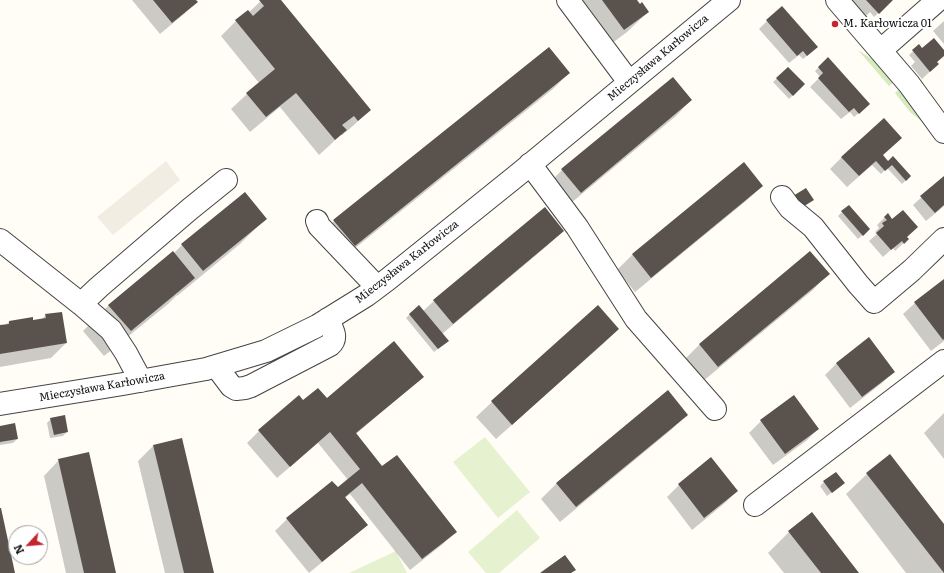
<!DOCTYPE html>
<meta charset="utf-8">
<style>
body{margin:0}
#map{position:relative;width:944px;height:573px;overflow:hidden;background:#fffdf5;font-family:Literata,serif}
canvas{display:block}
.north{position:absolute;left:8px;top:525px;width:40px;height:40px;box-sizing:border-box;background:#fff;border:1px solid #a0a0a0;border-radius:50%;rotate:244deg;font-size:11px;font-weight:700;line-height:16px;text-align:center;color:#111}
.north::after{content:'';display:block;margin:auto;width:14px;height:18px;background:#c4262e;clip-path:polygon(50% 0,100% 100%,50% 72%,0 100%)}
</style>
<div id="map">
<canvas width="944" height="573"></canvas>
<div class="north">N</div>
</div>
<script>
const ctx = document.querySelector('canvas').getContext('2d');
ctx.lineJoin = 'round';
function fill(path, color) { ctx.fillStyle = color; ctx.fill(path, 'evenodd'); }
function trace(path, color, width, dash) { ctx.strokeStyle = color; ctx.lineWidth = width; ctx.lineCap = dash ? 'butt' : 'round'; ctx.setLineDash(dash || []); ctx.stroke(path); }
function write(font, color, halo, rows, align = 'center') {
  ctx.font = font + ' Literata,serif'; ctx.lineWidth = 4; ctx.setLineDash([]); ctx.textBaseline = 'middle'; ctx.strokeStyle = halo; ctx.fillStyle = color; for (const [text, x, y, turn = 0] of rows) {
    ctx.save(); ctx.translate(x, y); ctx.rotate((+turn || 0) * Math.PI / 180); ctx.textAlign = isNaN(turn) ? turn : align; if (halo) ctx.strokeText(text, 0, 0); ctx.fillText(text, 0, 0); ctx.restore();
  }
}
fill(new Path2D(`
 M 858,50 L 878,63 L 895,81 L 889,86 Z
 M 901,88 L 925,124 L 910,112 L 895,93 Z`), '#d5ebbd');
fill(new Path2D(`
 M 485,437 L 530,492 L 498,518 L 453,462 Z
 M 517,510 L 540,538 L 499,573 L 486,573 L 468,552 Z
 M 396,551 L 407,573 L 349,573 Z`), '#e6f2cf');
fill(new Path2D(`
 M 166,161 L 180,180 L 113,235 L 97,217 Z`), '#f1ede2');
fill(new Path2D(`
 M 132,0 L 195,0 L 196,2 L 184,14 L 160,34 Z
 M 262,0 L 279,0 L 369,110 L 354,125 L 342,135 L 341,134 L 330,145 L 319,155 L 280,107 L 250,132 L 231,109 L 247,94 L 259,83 L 221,36 L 236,21 L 249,12 Z
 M 566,0 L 636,0 L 640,5 L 648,12 L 627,32 L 603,50 Z
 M 826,0 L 892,0 L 874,17 L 870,12 L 853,29 Z
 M 767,21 L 813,51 L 803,59 L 799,55 L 789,63 L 759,29 Z
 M 944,21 L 944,44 L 933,31 Z
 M 919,46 L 922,49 L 944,52 L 944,55 L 936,63 L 938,64 L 922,79 L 911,66 L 915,62 L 909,55 Z
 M 819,67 L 865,108 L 854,117 L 850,112 L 841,119 L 810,87 L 820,77 L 815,71 Z
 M 788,68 L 804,84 L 789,99 L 773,82 Z
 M 569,73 L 553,89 L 339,261 L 319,236 L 334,221 Z
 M 691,100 L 676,116 L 565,208 L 547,185 L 562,170 Z
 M 882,156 L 888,162 L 910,176 L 902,184 L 887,168 L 881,174 L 872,165 L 847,187 L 830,169 L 842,157 Z
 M 744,164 L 762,186 L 746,201 L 635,292 L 617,270 L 632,255 Z
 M 944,177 L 944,206 L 926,221 L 913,205 Z
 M 842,212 L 865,233 L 858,239 L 838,216 Z
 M 885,217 L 908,239 L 895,251 L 893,248 L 883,257 L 869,241 L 877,234 L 875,232 L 879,228 L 877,225 Z
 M 266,218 L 240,244 L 177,296 L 177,295 L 168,304 L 104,356 L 83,331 L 109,305 L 173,254 L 182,245 Z
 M 563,231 L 547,246 L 442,334 L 444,344 L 434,352 L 406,318 L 410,314 L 423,311 L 434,301 Z
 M 828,274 L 813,290 L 702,382 L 684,360 L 700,344 Z
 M 944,281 L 944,341 L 931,351 L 903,314 L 915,303 Z
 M 46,315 L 66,343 L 51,358 L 0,367 L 0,326 L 5,325 L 9,322 L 32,318 L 32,321 L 42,319 Z
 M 618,329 L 603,344 L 496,439 L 476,417 L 492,402 Z
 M 837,363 L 893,372 L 882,383 L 850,408 L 825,375 Z
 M 422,377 L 410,388 L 356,434 L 382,468 L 455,532 L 443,544 L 410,570 L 350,494 L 345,498 L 366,524 L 354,536 L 309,573 L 275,531 L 287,519 L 337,489 L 348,480 L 318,443 L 277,478 L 247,443 L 259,431 L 303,401 L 327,399 Z
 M 944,413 L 944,459 L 924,433 Z
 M 686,415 L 671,430 L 560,522 L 541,499 L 557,483 Z
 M 51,419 L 67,432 L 63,436 L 50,438 L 47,423 Z
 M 761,421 L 818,429 L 806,441 L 773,465 L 749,433 Z
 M 0,427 L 17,439 L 13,443 L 0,445 Z
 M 153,446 L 213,573 L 165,573 L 138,461 Z
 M 711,459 L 737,491 L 725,503 L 692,530 L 667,497 L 679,485 Z
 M 59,460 L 115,573 L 66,573 L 44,476 Z
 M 867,474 L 944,526 L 944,573 L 906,573 L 846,494 Z
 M 824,482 L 839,487 L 827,496 L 820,486 Z
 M 789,532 L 858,573 L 784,573 L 768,553 Z`), '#0003');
fill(new Path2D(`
 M 153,0 L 196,0 L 198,2 L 172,23 Z
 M 259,0 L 281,0 L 371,110 L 358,121 L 354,116 L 342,125 L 347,130 L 335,140 L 296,93 L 266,117 L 246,93 L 275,69 L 235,20 L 248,10 L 253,16 L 264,6 Z
 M 602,0 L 637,0 L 640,4 L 642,2 L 649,12 L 624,30 Z
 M 866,0 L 893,0 L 879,14 Z
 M 782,6 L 818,47 L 807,56 L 803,51 L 797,56 L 766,20 Z
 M 934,38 L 944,50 L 944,56 L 937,62 L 939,64 L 930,72 L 912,50 L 919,44 L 922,48 Z
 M 549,47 L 570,73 L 355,246 L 333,220 Z
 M 828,57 L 870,104 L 859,114 L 854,108 L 849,112 L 818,78 L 823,73 L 818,67 Z
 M 788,67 L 805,84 L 793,96 L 776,78 Z
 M 673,77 L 692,100 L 581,193 L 561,169 Z
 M 884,118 L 902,138 L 883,155 L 888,161 L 893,156 L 911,176 L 906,181 L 892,165 L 885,171 L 876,161 L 859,176 L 841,157 Z
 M 744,162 L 763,186 L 651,278 L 632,254 Z
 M 944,176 L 944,205 L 935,213 L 920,196 Z
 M 806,188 L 814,200 L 801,208 L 793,196 Z
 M 245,192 L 267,219 L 203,271 L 181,244 Z
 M 849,205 L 870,229 L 863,236 L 841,211 Z
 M 545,207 L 564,231 L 453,324 L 433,300 Z
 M 903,210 L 918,227 L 907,237 L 909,239 L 904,244 L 902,241 L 891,250 L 876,233 L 884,226 L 882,223 L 887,220 L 884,217 L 888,213 L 892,219 Z
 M 173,251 L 195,278 L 131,331 L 108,305 Z
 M 810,251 L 830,274 L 718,367 L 699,344 Z
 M 944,279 L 944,339 L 943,340 L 914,302 Z
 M 419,305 L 449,341 L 438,349 L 409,314 Z
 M 598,305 L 619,329 L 512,425 L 491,401 Z
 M 62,312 L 67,343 L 0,354 L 0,325 L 9,324 L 9,321 L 33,317 L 33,320 L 46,318 L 45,314 Z
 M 869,337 L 895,372 L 862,397 L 836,363 Z
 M 394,341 L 424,377 L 356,433 L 382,466 L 397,455 L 457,532 L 422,559 L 362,483 L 345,497 L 368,525 L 322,562 L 286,518 L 332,481 L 338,487 L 360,469 L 330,432 L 290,467 L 258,430 L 299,395 L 303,400 L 318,388 L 327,398 Z
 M 668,390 L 688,415 L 576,507 L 556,483 Z
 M 794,395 L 819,429 L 785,454 L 760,420 Z
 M 65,415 L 68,432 L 54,435 L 50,418 Z
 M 15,423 L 18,439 L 0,442 L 0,426 Z
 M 182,438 L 214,573 L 184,573 L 153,445 Z
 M 89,452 L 116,573 L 84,573 L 58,459 Z
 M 890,454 L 944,524 L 944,573 L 866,473 Z
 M 711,457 L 738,491 L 704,518 L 678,484 Z
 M 836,472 L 845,483 L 832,493 L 823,481 Z
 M 0,508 L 1,508 L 15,573 L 0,573 Z
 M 812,512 L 859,573 L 821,573 L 788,531 Z
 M 565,555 L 576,570 L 571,573 L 540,573 Z`), '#5a524d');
const minor = new Path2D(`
 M 568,0 L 629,82
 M 837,0 L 909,84 L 944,132
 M 881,50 L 938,0
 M 530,164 L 577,227 L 636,319 L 715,409
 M 782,197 L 790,208 L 813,227 L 858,284 L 874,302 L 912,270 L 944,239
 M 317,221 L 319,226 L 377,287
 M 0,240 L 81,304 L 111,330 L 126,353 L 141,381
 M 81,304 L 99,287 L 190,209 L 226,180
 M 216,366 L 231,386 L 236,389 L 245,388 L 251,386 L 330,345 C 339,337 331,328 328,319
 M 0,404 L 123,384 L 206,369 L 266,351 L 317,326 L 367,295 L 387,280 L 520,173 L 729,0
 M 755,505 L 944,361`);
trace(minor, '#444', 24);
trace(minor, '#fff', 22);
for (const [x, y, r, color] of [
 [835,24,4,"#c4262e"]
]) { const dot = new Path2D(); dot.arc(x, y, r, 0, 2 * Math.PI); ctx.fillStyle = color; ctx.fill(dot); trace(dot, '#fff', 1.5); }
write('11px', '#111', '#fff', [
 ["M. Karłowicza 01",843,24]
], 'left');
write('11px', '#111', '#fff', [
 ["Mieczysława Karłowicza",658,58,-40],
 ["Mieczysława Karłowicza",407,262,-38],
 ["Mieczysława Karłowicza",102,387,-10]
]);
</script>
